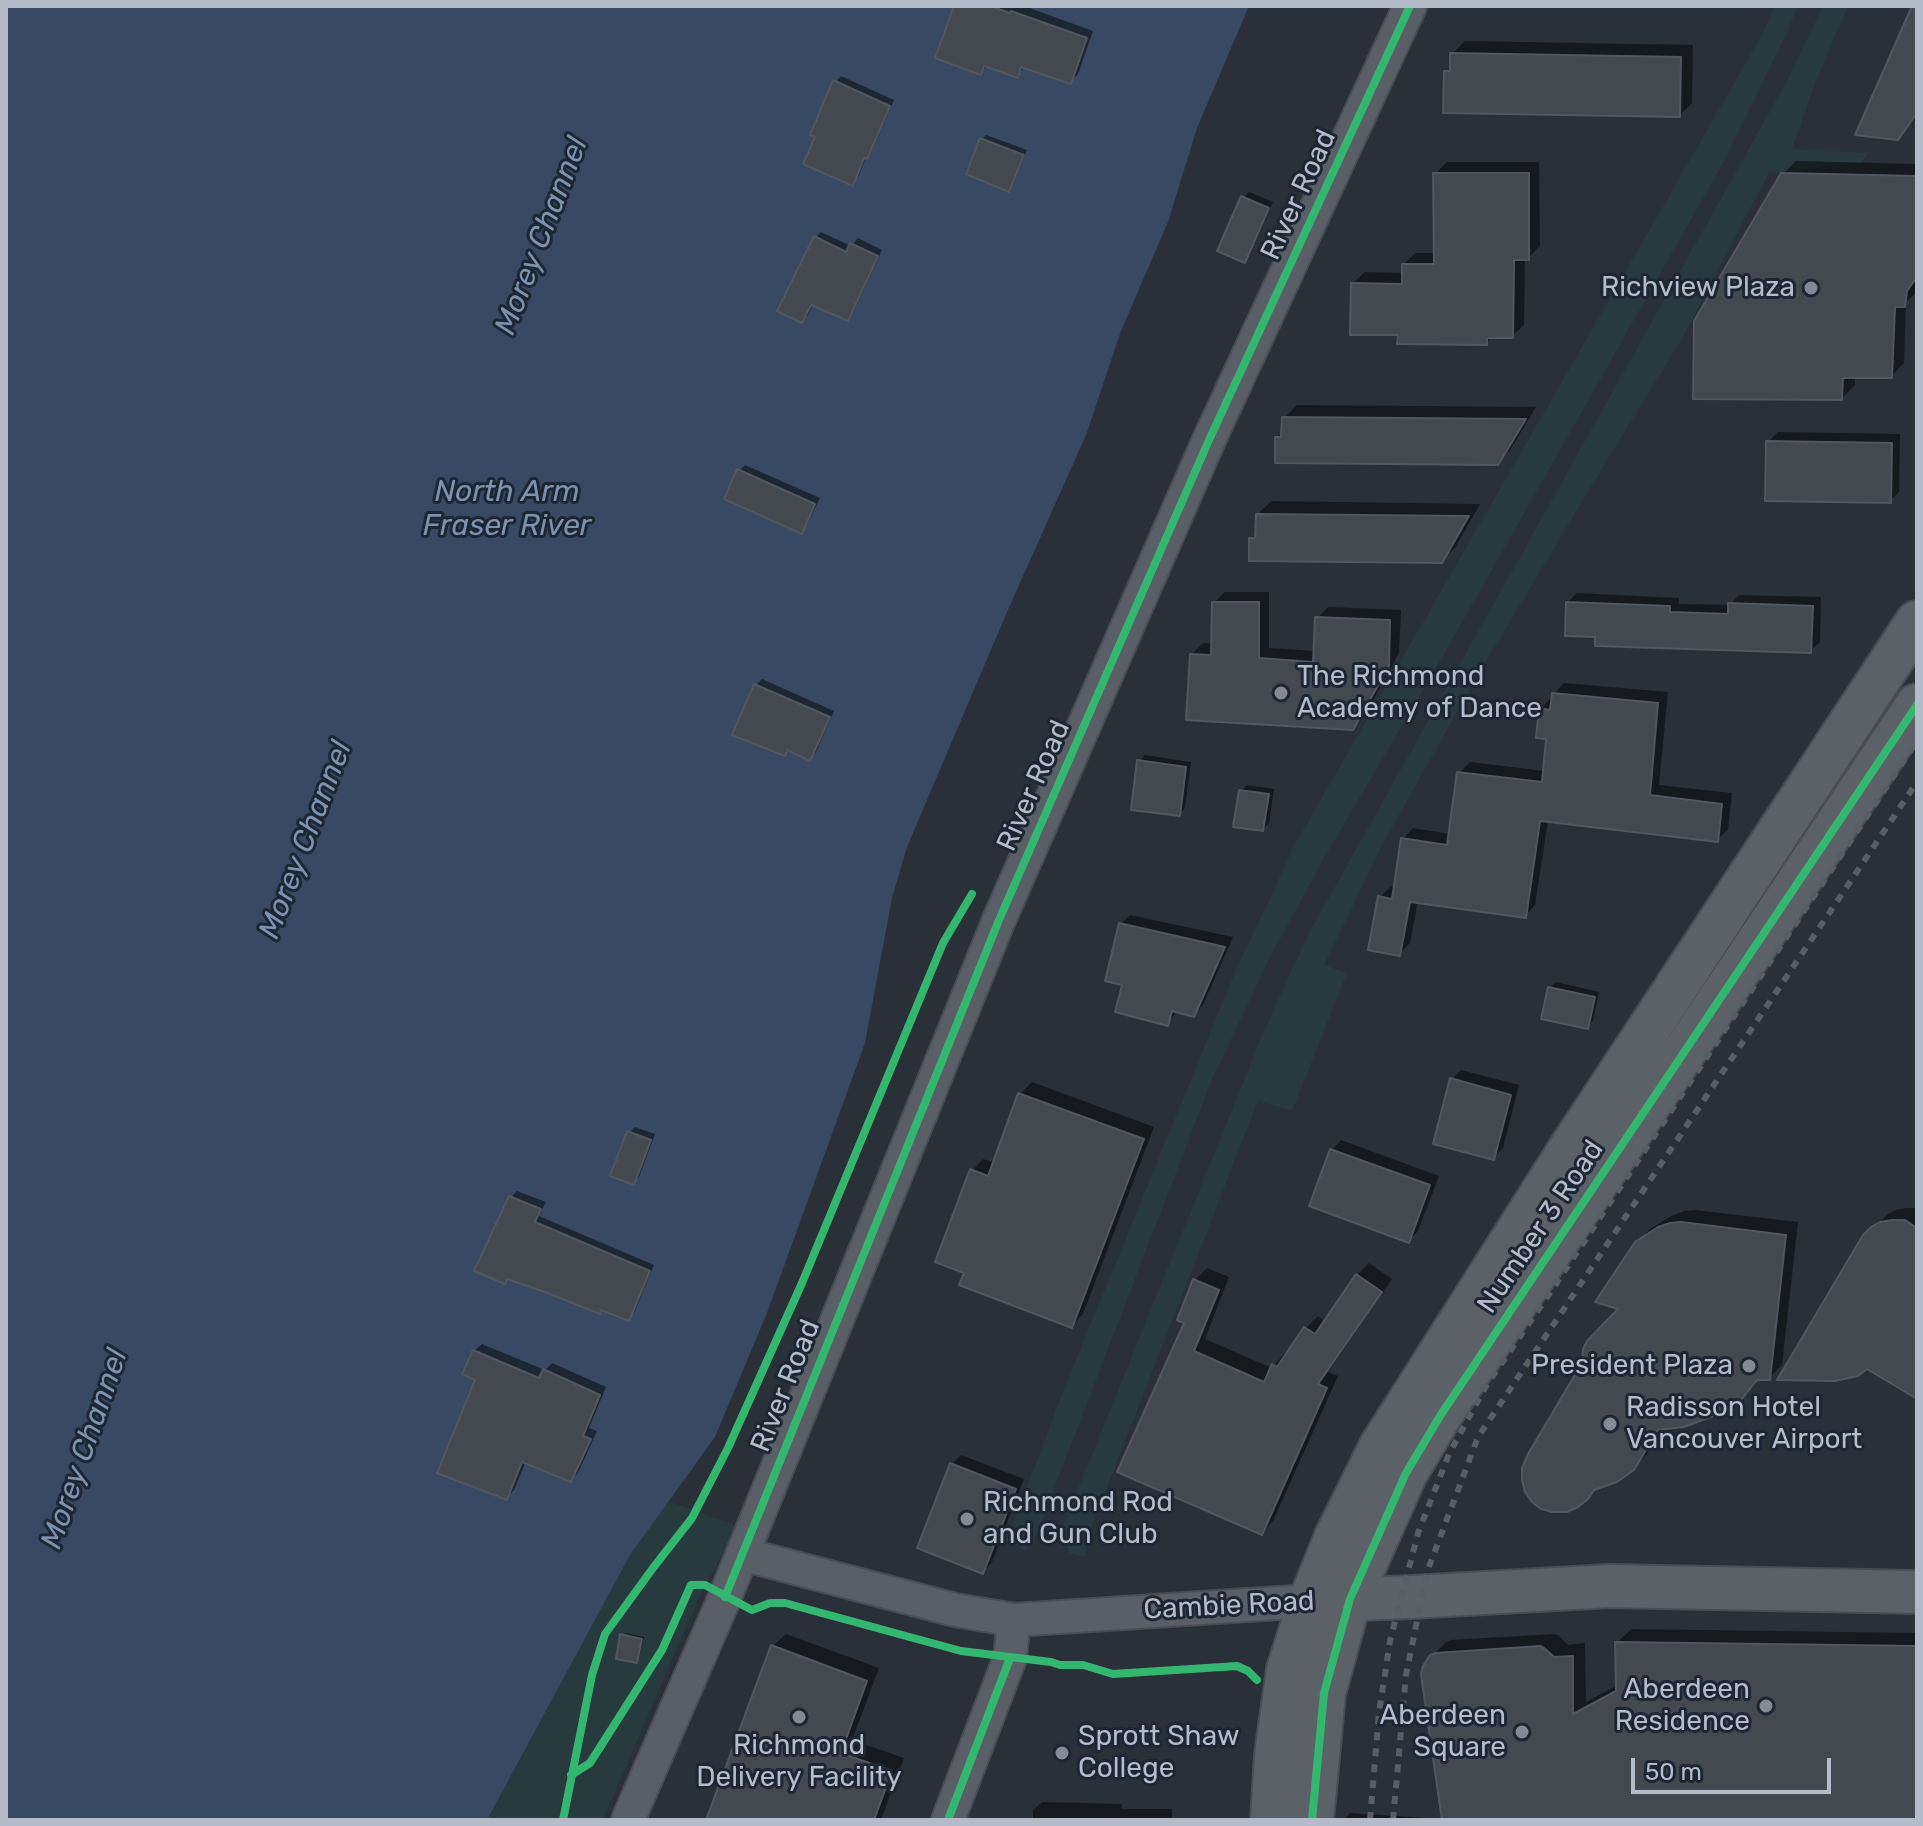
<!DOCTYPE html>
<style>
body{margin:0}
#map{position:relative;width:1923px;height:1826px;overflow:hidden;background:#2a3038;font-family:Rubik,sans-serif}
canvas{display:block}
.frame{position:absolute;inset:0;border:8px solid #b4bcc9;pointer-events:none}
.scale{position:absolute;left:1631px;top:1758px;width:200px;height:36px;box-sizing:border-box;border:4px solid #b4bcc9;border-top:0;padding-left:10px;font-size:24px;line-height:28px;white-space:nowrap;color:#b4bcc9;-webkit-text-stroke:6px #1d2633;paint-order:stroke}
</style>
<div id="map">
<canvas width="1923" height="1826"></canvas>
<div class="frame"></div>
<div class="scale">50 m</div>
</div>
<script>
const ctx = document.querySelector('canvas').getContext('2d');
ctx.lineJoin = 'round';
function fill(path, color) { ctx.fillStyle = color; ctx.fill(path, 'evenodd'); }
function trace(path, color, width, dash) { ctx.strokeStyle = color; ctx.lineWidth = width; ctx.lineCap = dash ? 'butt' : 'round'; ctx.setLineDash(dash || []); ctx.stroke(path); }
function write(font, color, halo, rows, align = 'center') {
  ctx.font = font + ' Rubik,sans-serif'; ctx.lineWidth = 6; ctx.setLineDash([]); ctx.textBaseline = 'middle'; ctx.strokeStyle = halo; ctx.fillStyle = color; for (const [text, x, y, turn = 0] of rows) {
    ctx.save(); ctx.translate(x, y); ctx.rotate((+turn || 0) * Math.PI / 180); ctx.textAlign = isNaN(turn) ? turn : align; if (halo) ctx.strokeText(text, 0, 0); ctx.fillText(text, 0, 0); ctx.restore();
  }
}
fill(new Path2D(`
 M 1775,6 L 1798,6 L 1784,39 L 1722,165 L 1443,656 L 1323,860 L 1272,954 L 1213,1077 L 1032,1546 L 1024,1550 L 1007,1539 L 1068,1379 L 1233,977 L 1295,844 L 1759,40 Z
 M 1823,6 L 1848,6 L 1815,83 L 1792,149 L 1868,153 L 1861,163 L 1769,173 L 1684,335 L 1589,490 L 1483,666 L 1384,842 L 1324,965 L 1347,973 L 1292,1111 L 1258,1101 L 1090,1531 L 1085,1557 L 1069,1553 L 1062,1528 L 1266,1026 L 1309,933 L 1784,86 Z
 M 668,1501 L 737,1526 L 700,1596 L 603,1820 L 487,1820 L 630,1555 Z`), '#273a3e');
fill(new Path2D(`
 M 6,6 L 1249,6 L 1197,128 L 1168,222 L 1121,331 L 1086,435 L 1007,612 L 907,847 L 892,898 L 865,1043 L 767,1313 L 715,1437 L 630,1555 L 487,1820 L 6,1820 Z`), '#384963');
fill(new Path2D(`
 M 956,6 L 1024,6 L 1093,31 L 1078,74 L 1071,81 L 1024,68 L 1017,75 L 988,65 L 981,72 Z
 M 1915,6 L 1917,6 L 1917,116 L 1898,138 Z
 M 1465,41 L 1693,45 L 1692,103 L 1680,115 L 1446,72 L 1452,66 L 1452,54 Z
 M 841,76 L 894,100 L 872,150 L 867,155 L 858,177 L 852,183 L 835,82 Z
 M 986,135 L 1027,150 L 1013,185 L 1009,189 L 982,139 Z
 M 1796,161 L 1917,164 L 1917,292 L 1906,302 L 1904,363 L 1891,376 L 1855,376 L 1855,385 L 1842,398 L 1782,175 Z
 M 1447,162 L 1539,162 L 1540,246 L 1528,258 L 1525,258 L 1524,325 L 1512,336 L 1493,336 L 1486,343 L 1400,333 L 1353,283 L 1365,272 L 1404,273 L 1404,264 L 1415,253 L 1436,253 L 1435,174 Z
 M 1249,192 L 1273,202 L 1250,255 L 1244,261 L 1243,198 Z
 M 821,232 L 851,246 L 858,238 L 882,250 L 853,313 L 847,319 L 813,304 L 808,315 L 802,321 L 815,238 Z
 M 1297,405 L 1536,407 L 1510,450 L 1497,463 L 1277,437 L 1284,431 L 1284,418 Z
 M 1778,432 L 1900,434 L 1899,492 L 1890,501 L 1768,442 Z
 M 745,465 L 820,498 L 807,525 L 801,531 L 739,471 Z
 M 1271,501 L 1480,504 L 1455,548 L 1441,561 L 1251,539 L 1258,532 L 1258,514 Z
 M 1225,592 L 1269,592 L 1269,648 L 1316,651 L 1317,618 L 1328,607 L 1401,610 L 1399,653 L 1364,717 L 1353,728 L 1192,654 L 1203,643 L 1213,644 L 1214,603 Z
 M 1577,593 L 1679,598 L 1679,604 L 1730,605 L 1739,595 L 1821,597 L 1820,642 L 1810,651 L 1597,635 L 1568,602 Z
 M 762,679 L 834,711 L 816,752 L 810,758 L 789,749 L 785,754 L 735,734 L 756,685 Z
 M 1564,683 L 1668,692 L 1659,785 L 1732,793 L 1728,829 L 1717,840 L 1548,820 L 1535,905 L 1525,916 L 1418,901 L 1410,943 L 1399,954 L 1380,897 L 1391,886 L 1395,887 L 1403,839 L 1413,828 L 1451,834 L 1459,773 L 1470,762 L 1545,771 L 1548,737 L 1541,709 Z
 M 1145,755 L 1191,762 L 1185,808 L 1179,814 L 1139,761 Z
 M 1247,785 L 1274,789 L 1269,823 L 1263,829 L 1241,791 Z
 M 1130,915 L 1233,937 L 1203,1005 L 1194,1014 L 1178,1010 L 1168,1023 L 1124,984 L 1121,924 Z
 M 1556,982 L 1599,992 L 1593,1021 L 1587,1027 L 1550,988 Z
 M 1461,1070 L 1519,1085 L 1503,1148 L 1493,1158 L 1452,1079 Z
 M 1032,1082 L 1154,1127 L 1083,1314 L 1072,1326 L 966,1272 L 972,1171 L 983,1159 L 995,1163 L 1020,1094 Z
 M 635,1127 L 655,1134 L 639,1177 L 633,1182 L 629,1133 Z
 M 1341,1140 L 1439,1176 L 1418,1231 L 1409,1240 L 1332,1150 Z
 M 517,1191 L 546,1202 L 539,1216 L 654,1265 L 634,1313 L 628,1319 L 603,1308 L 599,1312 L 509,1277 L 504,1282 L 477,1270 L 511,1197 Z
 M 1906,1208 L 1917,1208 L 1917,1391 L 1865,1236 L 1887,1215 L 1895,1210 Z
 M 1695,1210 L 1798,1222 L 1782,1365 L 1769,1378 L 1759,1378 L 1662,1428 L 1647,1454 L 1633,1468 L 1598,1487 L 1586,1498 L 1622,1308 L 1637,1243 L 1650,1229 L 1673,1215 L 1685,1211 Z
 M 1369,1263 L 1392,1279 L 1328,1372 L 1338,1376 L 1273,1521 L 1261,1533 L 1120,1471 L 1186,1322 L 1195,1280 L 1207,1268 L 1229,1277 L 1205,1339 L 1272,1368 L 1285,1353 L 1288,1354 L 1306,1328 L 1318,1316 L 1326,1322 L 1357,1275 Z
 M 482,1344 L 545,1370 L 552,1363 L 606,1387 L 589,1428 L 597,1431 L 578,1473 L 571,1480 L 526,1461 L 514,1490 L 507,1498 L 478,1379 L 474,1351 Z
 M 961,1455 L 1024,1479 L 992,1562 L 983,1572 L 952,1464 Z
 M 1631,1629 L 1917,1633 L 1917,1820 L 1343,1820 L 1350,1813 L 1444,1819 L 1432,1656 L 1446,1642 L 1451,1640 L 1554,1634 L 1558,1635 L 1568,1645 L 1585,1643 L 1586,1702 L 1618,1685 L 1617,1643 Z
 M 625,1633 L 644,1637 L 639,1659 L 636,1661 L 622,1635 Z
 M 786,1634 L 879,1668 L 852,1740 L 904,1758 L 881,1820 L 708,1820 L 773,1646 Z
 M 1042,1802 L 1122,1804 L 1121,1809 L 1172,1809 L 1172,1820 L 1033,1820 L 1033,1810 Z
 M 1213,1819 L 1246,1819 L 1246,1820 L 1212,1820 Z`), '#0007');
const building = new Path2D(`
 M 954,6 L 990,6 L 1010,13 L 1011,11 L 1087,38 L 1071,84 L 1021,67 L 1018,78 L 984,66 L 981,75 L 935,58 Z
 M 1912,6 L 1917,6 L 1917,113 L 1898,140 L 1855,135 Z
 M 1450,53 L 1681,57 L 1680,117 L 1443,113 L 1444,71 L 1450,71 Z
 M 833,80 L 890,106 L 867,159 L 864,158 L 853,186 L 803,164 L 815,137 L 810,135 Z
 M 980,138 L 1024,155 L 1009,192 L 966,174 Z
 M 1433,173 L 1529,173 L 1529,260 L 1514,260 L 1513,338 L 1487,338 L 1487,345 L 1397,344 L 1398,335 L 1350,335 L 1351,283 L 1402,284 L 1402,264 L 1434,264 Z
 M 1781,173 L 1917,176 L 1917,277 L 1907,291 L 1905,307 L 1895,307 L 1892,378 L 1843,378 L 1842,400 L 1693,399 L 1694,321 Z
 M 1241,196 L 1269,208 L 1245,263 L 1217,251 Z
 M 814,236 L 846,252 L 850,243 L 878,256 L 848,321 L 811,305 L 802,323 L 777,311 Z
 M 1282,417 L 1526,419 L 1498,465 L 1275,463 L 1275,437 L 1281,437 Z
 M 1766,441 L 1892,443 L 1891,503 L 1765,501 Z
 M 737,469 L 815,504 L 802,534 L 724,499 Z
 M 1256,514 L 1469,516 L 1442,563 L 1249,561 L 1249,538 L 1255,538 Z
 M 1212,602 L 1259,602 L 1259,658 L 1313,662 L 1315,617 L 1390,620 L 1389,666 L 1353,730 L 1186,720 L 1190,654 L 1211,655 Z
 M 1566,602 L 1670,606 L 1670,612 L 1728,614 L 1728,603 L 1813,606 L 1811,653 L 1595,646 L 1595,637 L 1565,636 Z
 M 754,684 L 830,717 L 810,761 L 787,750 L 785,756 L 732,735 Z
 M 1552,693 L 1658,703 L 1650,795 L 1722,804 L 1718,842 L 1540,821 L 1526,918 L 1410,902 L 1400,956 L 1368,950 L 1378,896 L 1392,899 L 1401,838 L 1447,845 L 1457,772 L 1542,782 L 1546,739 L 1536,738 L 1539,708 L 1550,710 Z
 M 1137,760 L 1186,767 L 1180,816 L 1131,810 Z
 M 1239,790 L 1269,794 L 1263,831 L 1233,827 Z
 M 1119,923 L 1225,947 L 1194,1017 L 1172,1011 L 1168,1026 L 1115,1012 L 1122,985 L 1105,981 Z
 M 1548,987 L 1595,997 L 1588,1029 L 1541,1019 Z
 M 1450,1078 L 1511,1095 L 1494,1160 L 1433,1144 Z
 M 1018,1093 L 1144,1139 L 1072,1328 L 959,1285 L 964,1273 L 935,1262 L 970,1169 L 988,1176 Z
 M 627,1131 L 651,1140 L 634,1185 L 610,1176 Z
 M 1330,1149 L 1430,1185 L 1409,1243 L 1309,1206 Z
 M 509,1196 L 541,1209 L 535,1222 L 650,1271 L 629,1321 L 601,1310 L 600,1314 L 545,1292 L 507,1279 L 505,1284 L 474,1271 Z
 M 1892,1220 L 1905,1220 L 1917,1228 L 1917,1399 L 1867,1369 L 1858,1376 L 1835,1381 L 1777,1380 L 1863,1235 L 1871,1227 L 1880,1222 Z
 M 1681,1222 L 1786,1235 L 1770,1380 L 1757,1380 L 1741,1400 L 1716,1415 L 1684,1427 L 1658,1430 L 1634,1470 L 1617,1482 L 1594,1490 L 1588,1499 L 1578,1507 L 1567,1512 L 1552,1512 L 1541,1509 L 1532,1502 L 1525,1492 L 1522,1480 L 1522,1468 L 1528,1454 L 1582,1363 L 1583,1349 L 1587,1341 L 1618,1309 L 1595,1302 L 1635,1242 L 1658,1227 L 1670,1223 Z
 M 1356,1274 L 1382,1292 L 1318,1384 L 1327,1388 L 1262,1535 L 1117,1472 L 1184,1323 L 1177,1320 L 1193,1279 L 1219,1290 L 1194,1351 L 1264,1382 L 1272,1364 L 1277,1367 L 1304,1327 L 1315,1334 Z
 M 473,1350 L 539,1378 L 543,1369 L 600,1395 L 583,1436 L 591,1439 L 571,1482 L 522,1462 L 507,1500 L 437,1473 L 475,1380 L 462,1374 Z
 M 950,1463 L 1016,1489 L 983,1574 L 917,1548 Z
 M 620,1634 L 642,1639 L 637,1663 L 616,1659 Z
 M 1615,1642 L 1917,1646 L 1917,1820 L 1442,1820 L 1421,1674 L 1423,1666 L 1430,1655 L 1436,1653 L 1540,1646 L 1544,1648 L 1554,1657 L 1573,1656 L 1573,1714 L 1616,1691 Z
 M 771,1645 L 867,1681 L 841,1753 L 892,1771 L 874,1820 L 706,1820 Z`);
fill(building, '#444950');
trace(building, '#52575f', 2);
const minor = new Path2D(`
 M 742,1554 L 955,1610 L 1014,1620 L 1310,1601
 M 628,1820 L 725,1597 L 999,920 L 1209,440 L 1410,6
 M 948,1820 L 1010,1658 L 1014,1620`);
const major = new Path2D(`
 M 1327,1600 L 1412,1597 L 1610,1586 L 1917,1592
 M 1272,1820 L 1276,1755 L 1288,1670 L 1310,1601 L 1336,1537 L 1381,1446 L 1573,1144 L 1917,622
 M 1312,1820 L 1324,1693 L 1350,1599 L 1406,1473 L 1440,1416 L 1917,705`);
trace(minor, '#484c53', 36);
trace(major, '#484c55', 46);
trace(minor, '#5a5e66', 32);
trace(major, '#5c6168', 42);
trace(new Path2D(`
 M 1370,1820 L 1379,1713 L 1390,1641 L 1418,1533 L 1449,1454 L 1486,1386 L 1554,1287 L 1917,741
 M 1393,1820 L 1406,1675 L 1427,1572 L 1478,1437 L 1917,782`), '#595d64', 6, [8, 8]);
trace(new Path2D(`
 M 725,1597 L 999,920 L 1209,440 L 1410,6
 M 571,1775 L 590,1763 L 662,1650 L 691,1585 L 705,1585 L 752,1610 L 770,1603 L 785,1603 L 961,1651 L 1051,1662 L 1060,1665 L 1083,1665 L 1113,1674 L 1237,1666 L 1248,1671 L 1257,1680
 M 563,1820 L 592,1675 L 605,1634 L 653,1568 L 692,1518 L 728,1448 L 802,1283 L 943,943 L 972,894
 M 948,1820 L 1010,1658
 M 1312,1820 L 1324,1693 L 1350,1599 L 1406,1473 L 1440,1416 L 1917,705`), '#33b770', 8);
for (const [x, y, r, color] of [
 [1811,288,8,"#848b96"],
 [1281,693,8,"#848b96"],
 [1749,1366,8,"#848b96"],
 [1610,1424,8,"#848b96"],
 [967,1519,8,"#848b96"],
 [1766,1706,8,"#848b96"],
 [799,1717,8,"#848b96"],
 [1522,1732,8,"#848b96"],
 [1062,1753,8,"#848b96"]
]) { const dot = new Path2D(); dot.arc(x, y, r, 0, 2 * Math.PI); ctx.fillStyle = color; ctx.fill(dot); trace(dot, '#1d2633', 3); }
write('28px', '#b4bcc9', '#1d2633', [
 ["River Road",1299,195,-65],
 ["River Road",1034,786,-66],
 ["Number 3 Road",1541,1227,-56],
 ["River Road",786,1386,-68],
 ["Cambie Road",1229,1606,-3]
]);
write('28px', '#b4bcc9', '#1d2633', [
 ["Richview Plaza",1795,288],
 ["The Richmond",1297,677,"left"],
 ["Academy of Dance",1297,709,"left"],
 ["President Plaza",1733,1366],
 ["Radisson Hotel",1626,1408,"left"],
 ["Vancouver Airport",1626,1440,"left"],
 ["Richmond Rod",983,1503,"left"],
 ["and Gun Club",983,1535,"left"],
 ["Aberdeen",1750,1690],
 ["Residence",1750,1722],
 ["Aberdeen",1506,1716],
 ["Square",1506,1748],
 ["Sprott Shaw",1078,1737,"left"],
 ["College",1078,1769,"left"],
 ["Richmond",799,1746,"center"],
 ["Delivery Facility",799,1778,"center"]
], 'right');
write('italic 30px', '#7c92b1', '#1d2633', [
 ["Morey Channel",542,236,-69],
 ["North Arm",507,492],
 ["Fraser River",507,526],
 ["Morey Channel",306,840,-69],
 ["Morey Channel",85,1449,-71]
]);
</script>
